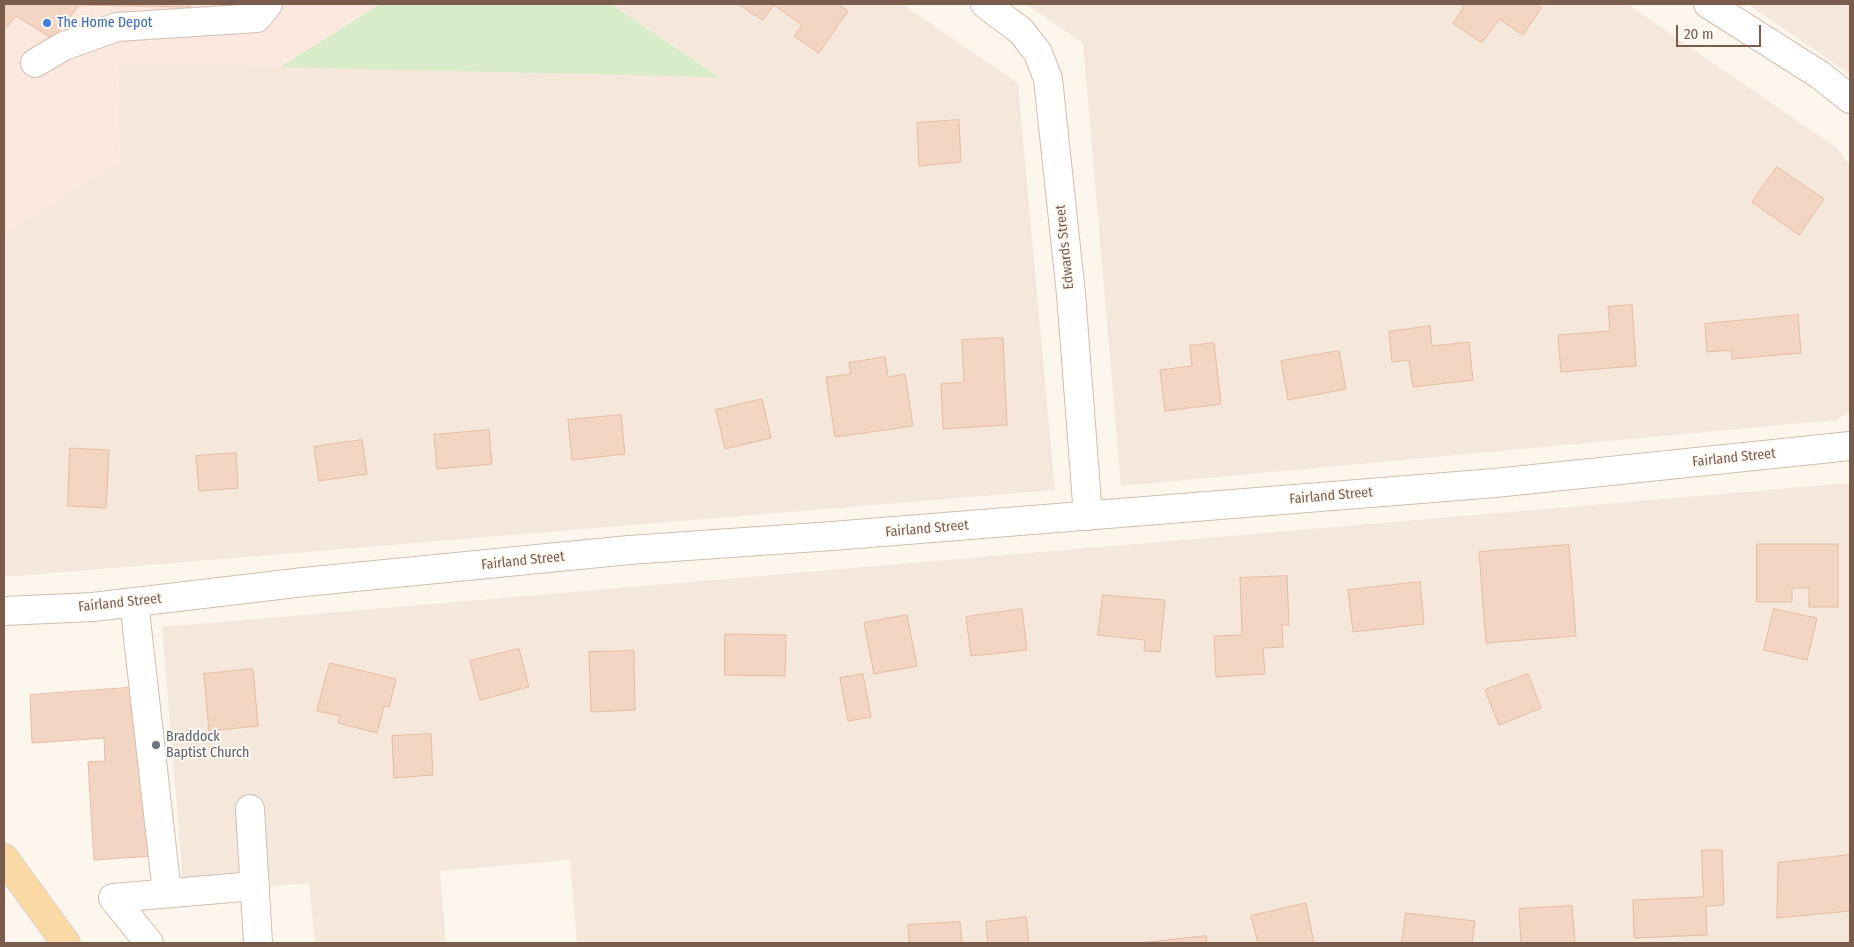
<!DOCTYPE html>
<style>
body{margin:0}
#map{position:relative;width:1854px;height:947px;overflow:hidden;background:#fdf6ec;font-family:"Fira Sans Condensed",sans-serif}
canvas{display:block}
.frame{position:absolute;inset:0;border:5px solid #7a5c4d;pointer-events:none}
.scale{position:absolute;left:1676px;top:25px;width:85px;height:22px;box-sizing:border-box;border:2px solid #7a5c4d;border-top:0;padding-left:6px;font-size:15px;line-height:18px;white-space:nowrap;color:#7a5c4d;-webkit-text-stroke:4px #fffaf3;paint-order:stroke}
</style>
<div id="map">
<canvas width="1854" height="947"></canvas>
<div class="frame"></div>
<div class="scale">20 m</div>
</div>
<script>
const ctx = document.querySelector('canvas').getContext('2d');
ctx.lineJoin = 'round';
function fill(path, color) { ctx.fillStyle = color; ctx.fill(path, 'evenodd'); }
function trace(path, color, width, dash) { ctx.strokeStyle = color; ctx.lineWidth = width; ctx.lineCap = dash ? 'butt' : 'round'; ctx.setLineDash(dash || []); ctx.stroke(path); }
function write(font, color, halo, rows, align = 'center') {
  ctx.font = font + ' "Fira Sans Condensed",sans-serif'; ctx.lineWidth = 4; ctx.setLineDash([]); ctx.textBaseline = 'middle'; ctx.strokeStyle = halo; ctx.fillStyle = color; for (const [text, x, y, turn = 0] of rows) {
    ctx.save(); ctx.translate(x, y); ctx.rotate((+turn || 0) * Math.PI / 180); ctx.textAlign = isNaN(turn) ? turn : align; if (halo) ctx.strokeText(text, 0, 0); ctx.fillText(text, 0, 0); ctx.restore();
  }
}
fill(new Path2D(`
 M 611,4 L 902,4 L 1018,83 L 1055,490 L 4,577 L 4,234 L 120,161 L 117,63 L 718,76 Z
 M 1026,4 L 1627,4 L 1837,148 L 1850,165 L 1850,412 L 1836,420 L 1121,486 L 1083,43 Z
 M 1747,4 L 1850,4 L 1850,74 Z
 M 1850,483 L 1850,943 L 577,943 L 570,860 L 440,871 L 446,943 L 315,943 L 309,883 L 184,894 L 162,627 Z`), '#f5e8da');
fill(new Path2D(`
 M 4,4 L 380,4 L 280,67 L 117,64 L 120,161 L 4,234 Z`), '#fde8e0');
fill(new Path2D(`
 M 380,4 L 611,4 L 719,77 L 280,67 Z`), '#d8ecc9');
const building = new Path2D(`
 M 4,4 L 191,4 L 189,7 L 79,5 L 53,39 L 16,16 L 4,30 Z
 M 739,4 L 838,4 L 848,11 L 819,53 L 794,36 L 802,25 L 774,5 L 763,20 Z
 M 1460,4 L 1535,4 L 1541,8 L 1523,35 L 1499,19 L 1482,43 L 1453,23 L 1464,7 Z
 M 959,120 L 961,162 L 919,166 L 917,123 Z
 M 1777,167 L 1824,199 L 1799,235 L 1752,202 Z
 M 1632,305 L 1636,366 L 1561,372 L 1558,335 L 1610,331 L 1608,307 Z
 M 1798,315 L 1801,353 L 1732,359 L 1731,350 L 1707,352 L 1705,324 Z
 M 1430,326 L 1432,346 L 1469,342 L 1473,380 L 1413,387 L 1409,360 L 1392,362 L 1389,332 Z
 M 1003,338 L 1007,425 L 943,429 L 941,384 L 964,382 L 962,340 Z
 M 1214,343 L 1221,404 L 1165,411 L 1160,370 L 1192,366 L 1190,346 Z
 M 1339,351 L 1346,389 L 1288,400 L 1281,361 Z
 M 885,357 L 888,377 L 905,374 L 913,426 L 835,437 L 826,377 L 851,374 L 849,363 Z
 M 762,399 L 771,438 L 725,449 L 716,410 Z
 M 621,415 L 625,454 L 572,460 L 568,420 Z
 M 489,430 L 492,464 L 437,469 L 434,435 Z
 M 362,440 L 367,474 L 319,481 L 314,447 Z
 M 70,448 L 109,450 L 106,508 L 68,506 Z
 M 236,453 L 238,488 L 199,491 L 196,456 Z
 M 1757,544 L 1838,544 L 1838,607 L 1809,607 L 1809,588 L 1792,588 L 1792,602 L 1757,602 Z
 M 1569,545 L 1576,636 L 1486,643 L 1479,552 Z
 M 1287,576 L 1289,625 L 1282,625 L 1283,647 L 1263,648 L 1265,674 L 1216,677 L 1214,636 L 1242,635 L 1240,578 Z
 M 1420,582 L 1424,624 L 1353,632 L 1348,590 Z
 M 1103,595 L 1165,600 L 1160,652 L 1144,651 L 1145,640 L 1098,635 Z
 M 1022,609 L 1027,650 L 971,656 L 966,617 Z
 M 1774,609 L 1817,618 L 1807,660 L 1764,650 Z
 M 907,615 L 917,666 L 874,674 L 864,623 Z
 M 725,634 L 786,635 L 785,676 L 725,675 Z
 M 519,649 L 529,687 L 480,700 L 470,661 Z
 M 634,651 L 635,710 L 591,712 L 589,652 Z
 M 330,663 L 396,679 L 389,707 L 384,706 L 377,733 L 338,723 L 340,716 L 317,711 Z
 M 253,669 L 258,726 L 209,731 L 204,674 Z
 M 863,674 L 871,717 L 848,721 L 840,678 Z
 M 1528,674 L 1541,708 L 1499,725 L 1485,690 Z
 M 141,687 L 152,856 L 94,860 L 88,762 L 105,761 L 104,738 L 32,743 L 30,695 Z
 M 431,734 L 433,775 L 394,778 L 392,736 Z
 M 1702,850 L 1722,850 L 1724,905 L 1706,906 L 1707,935 L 1634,938 L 1633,900 L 1703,897 Z
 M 1850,855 L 1850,911 L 1777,918 L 1778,863 Z
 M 1306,903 L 1314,943 L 1258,943 L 1251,916 Z
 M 1572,906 L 1575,943 L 1521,943 L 1519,909 Z
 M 1406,913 L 1475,921 L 1472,943 L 1402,943 Z
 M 1026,917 L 1029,943 L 988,943 L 986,922 Z
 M 960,922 L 962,943 L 909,943 L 908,925 Z
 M 1206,936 L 1207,943 L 1140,943 Z`);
fill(building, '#f3d5c3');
trace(building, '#e6bba3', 1);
const minor = new Path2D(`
 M 985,4 L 1021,31 L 1038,53 L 1048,79 L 1071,294 L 1088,516
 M 1708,4 L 1820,75 L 1850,99
 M 35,63 L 64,46 L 117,27 L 257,18 L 268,4
 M 134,602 L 167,893
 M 4,611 L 93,607 L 304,582 L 629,550 L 832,536 L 1495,483 L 1850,446
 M 250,809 L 258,943
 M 149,943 L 113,898 L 255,886`);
const major = new Path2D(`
 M 4,858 L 66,943`);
trace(minor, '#d1beb0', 30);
trace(major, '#dad1cd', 30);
trace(minor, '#fff', 28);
trace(major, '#fbd9a5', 28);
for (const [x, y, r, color] of [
 [47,23,5,"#3f7fe0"],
 [156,745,5,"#6b7280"]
]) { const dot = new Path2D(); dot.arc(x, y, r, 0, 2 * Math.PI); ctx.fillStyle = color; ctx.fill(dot); trace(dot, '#fffaf3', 2); }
write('14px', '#366cbe', '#fffaf3', [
 ["The Home Depot",57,23]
], 'left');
write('14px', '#7a5c4d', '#fffaf3', [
 ["Edwards Street",1065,247,-96],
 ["Fairland Street",1734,458,-6],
 ["Fairland Street",1331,496,-5],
 ["Fairland Street",927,529,-5],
 ["Fairland Street",523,561,-6],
 ["Fairland Street",120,603,-6]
]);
write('14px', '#5b616d', '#fffaf3', [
 ["Braddock",166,737],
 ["Baptist Church",166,753]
], 'left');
</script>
